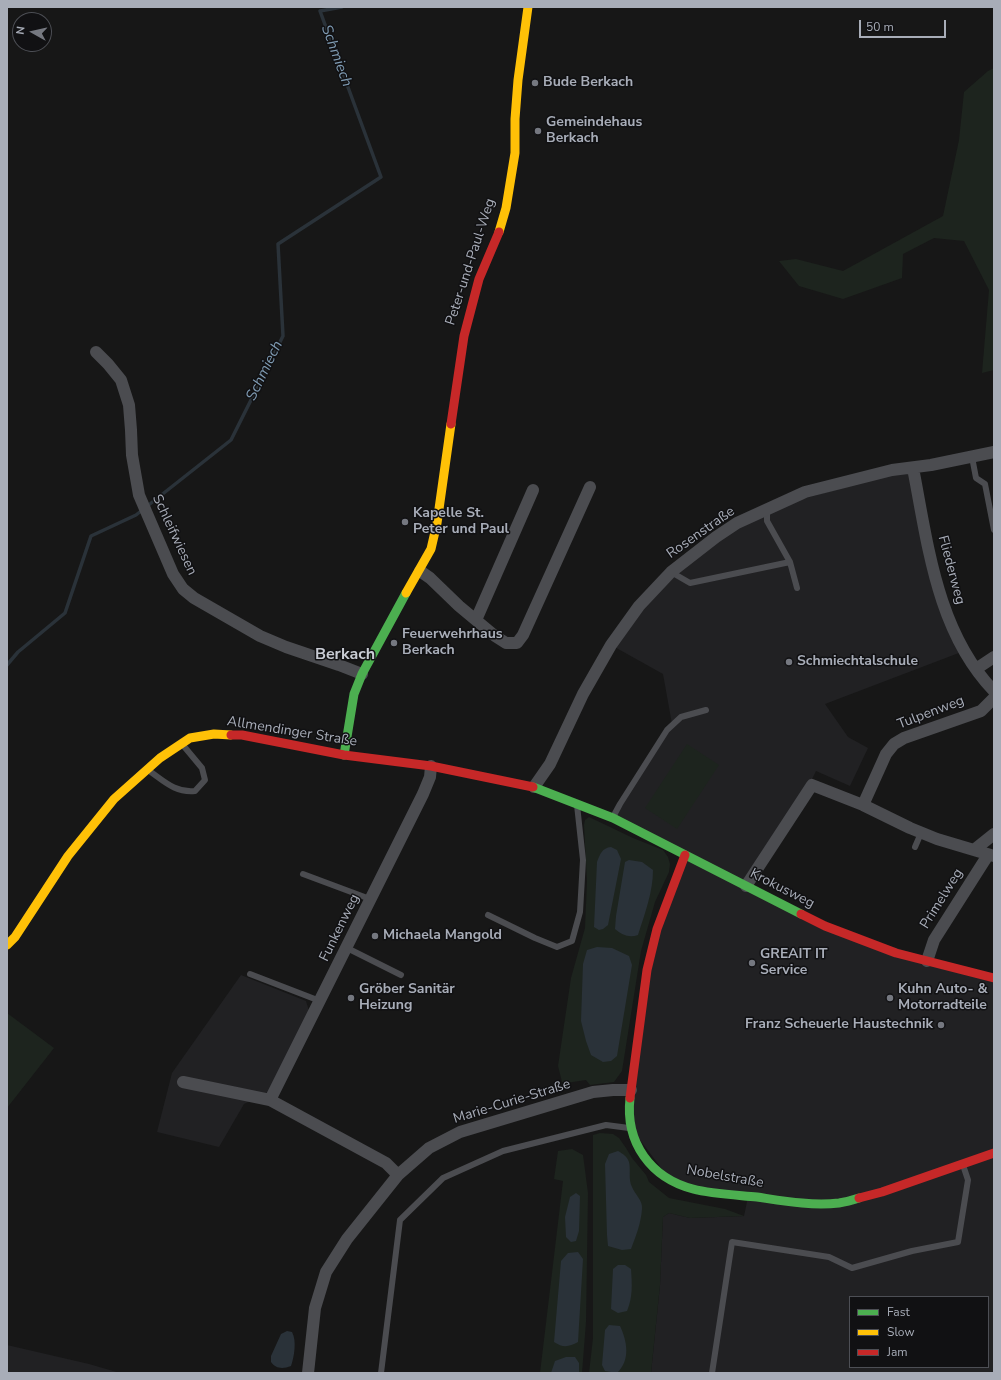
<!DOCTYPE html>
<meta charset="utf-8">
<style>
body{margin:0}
#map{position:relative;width:1001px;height:1380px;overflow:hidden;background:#171717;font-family:"Nunito Sans",sans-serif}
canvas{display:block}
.frame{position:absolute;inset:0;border:8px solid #a8adb8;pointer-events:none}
.legend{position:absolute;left:849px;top:1296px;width:140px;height:72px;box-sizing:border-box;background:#111113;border:1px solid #4d4f55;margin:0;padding:5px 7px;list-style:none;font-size:12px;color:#a8adb8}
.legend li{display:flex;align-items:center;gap:8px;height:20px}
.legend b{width:20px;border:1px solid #4d4f55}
.north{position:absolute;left:12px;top:12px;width:40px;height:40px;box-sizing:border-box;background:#111113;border:1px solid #4d4f55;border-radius:50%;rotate:278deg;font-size:11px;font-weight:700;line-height:16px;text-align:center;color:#a8adb8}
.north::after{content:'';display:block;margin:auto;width:14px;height:18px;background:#757880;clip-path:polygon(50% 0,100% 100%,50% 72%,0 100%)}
.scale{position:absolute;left:859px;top:20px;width:87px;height:18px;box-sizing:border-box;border:2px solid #a8adb8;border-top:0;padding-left:5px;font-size:12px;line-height:14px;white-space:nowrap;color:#a8adb8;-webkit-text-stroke:3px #111113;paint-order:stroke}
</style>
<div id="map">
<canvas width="1001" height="1380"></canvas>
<div class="frame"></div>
<ul class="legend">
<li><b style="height:5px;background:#4caf50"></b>Fast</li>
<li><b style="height:5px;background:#ffc107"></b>Slow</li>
<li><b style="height:5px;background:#c62828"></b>Jam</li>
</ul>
<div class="north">N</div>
<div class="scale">50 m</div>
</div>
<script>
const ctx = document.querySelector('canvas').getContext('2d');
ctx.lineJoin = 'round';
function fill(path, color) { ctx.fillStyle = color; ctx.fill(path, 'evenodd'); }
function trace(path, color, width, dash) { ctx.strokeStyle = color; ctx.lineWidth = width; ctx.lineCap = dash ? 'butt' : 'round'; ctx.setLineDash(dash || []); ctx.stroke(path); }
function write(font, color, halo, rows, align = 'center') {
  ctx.font = font + ' "Nunito Sans",sans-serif'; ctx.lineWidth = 3; ctx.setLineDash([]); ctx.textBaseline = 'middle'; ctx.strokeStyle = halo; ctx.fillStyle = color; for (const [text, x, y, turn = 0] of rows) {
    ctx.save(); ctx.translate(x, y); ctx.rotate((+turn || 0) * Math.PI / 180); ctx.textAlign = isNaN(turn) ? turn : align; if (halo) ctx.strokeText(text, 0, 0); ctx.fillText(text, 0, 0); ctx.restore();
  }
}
fill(new Path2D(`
 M 913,468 L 934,576 L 964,651 L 825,704 L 848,737 L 868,748 L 850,786 L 816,771 L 811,781 L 743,885 L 825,926 L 994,978 L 994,1373 L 651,1373 L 660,1285 L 663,1217 L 669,1213 L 690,1218 L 744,1216 L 748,1197 L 671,1181 L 631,1128 L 647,970 L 685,856 L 613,818 L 672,724 L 663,674 L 611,645 L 671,572 L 767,509 ZM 850,1297 L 988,1297 L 988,1367 L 850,1367 Z
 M 241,975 L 306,1001 L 309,1011 L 268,1092 L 244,1104 L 219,1147 L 157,1132 L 172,1073 Z
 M 7,1345 L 89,1364 L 120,1373 L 7,1373 Z`), '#212123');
fill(new Path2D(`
 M 994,68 L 994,370 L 982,373 L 989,290 L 964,241 L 934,238 L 903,254 L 902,278 L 843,299 L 799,286 L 779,261 L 796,259 L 843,271 L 943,216 L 959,140 L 964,92 L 988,71 Z
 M 687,744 L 719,765 L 677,829 L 645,808 Z
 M 589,817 L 633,838 L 663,850 L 668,857 L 670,864 L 669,872 L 655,902 L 641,951 L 622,1071 L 614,1082 L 590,1085 L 586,1080 L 566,1083 L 562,1082 L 558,1066 L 571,978 L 585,928 L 587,881 L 584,825 L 585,820 Z
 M 7,1013 L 54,1048 L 7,1108 Z
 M 600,1133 L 613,1134 L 619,1138 L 626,1148 L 632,1158 L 646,1175 L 649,1182 L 669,1198 L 725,1209 L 744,1216 L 690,1218 L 669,1213 L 663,1217 L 660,1285 L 651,1373 L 589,1373 L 593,1338 L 593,1135 Z
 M 572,1149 L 583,1155 L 588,1193 L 586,1322 L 582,1373 L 540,1373 L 563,1181 L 554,1179 L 558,1151 Z`), '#1d241e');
fill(new Path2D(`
 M 611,847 L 617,850 L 621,859 L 608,925 L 603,929 L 599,930 L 594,927 L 597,862 C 600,854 602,848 611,847 Z
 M 629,860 L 642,862 L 653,870 C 653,892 645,913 638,935 C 629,938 622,935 615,929 L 616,916 L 625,862 Z
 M 597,947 L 612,948 L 629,956 L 632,965 L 617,1056 L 611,1061 L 603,1062 L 591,1055 L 586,1041 L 581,1021 L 583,964 L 587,950 Z
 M 618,1151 C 623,1154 627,1156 629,1162 C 631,1170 628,1179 632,1187 C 635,1195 643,1200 642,1209 C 641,1223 636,1236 631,1249 L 622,1250 L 608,1246 L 607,1235 L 605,1164 L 609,1154 Z
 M 576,1193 L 580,1196 L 579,1231 L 576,1241 L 571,1242 L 566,1237 L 565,1217 L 570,1197 Z
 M 578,1252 L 583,1259 L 578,1342 C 569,1347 563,1348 554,1342 L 561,1261 L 568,1253 Z
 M 618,1265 L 625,1265 L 631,1269 C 632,1284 633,1297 627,1311 L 618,1313 L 611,1309 L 613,1269 Z
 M 609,1325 L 620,1326 C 627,1341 631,1360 617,1373 L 605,1371 L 602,1365 L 605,1330 Z
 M 287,1331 L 292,1332 C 297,1341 294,1357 291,1366 C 283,1369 276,1369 271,1362 L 271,1356 L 281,1334 Z
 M 566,1357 L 575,1357 L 579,1363 L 579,1373 L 551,1373 L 555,1361 Z`), '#2a3239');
trace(new Path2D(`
 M 7,665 L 18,652 L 65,613 L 91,536 L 136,515 L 231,440 L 283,336 L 278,244 L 381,177 L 320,11 L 342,7`), '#2a3239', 3.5);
trace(new Path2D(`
 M 972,457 L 976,478 L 985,484 L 994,530
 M 767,509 L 767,521 L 790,562 L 797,588
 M 671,572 L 690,583 L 790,562
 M 148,770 C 164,781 175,793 195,791 L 205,780 L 202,768 L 182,744
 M 613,817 L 620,804 L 667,730 L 681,717 L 706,710
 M 915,847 L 921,833
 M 303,874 L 370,899
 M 488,915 L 535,938 L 557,947 L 572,941 L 580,912 L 583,860 L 577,805
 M 347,948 L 401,975
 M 250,974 L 320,1001
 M 381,1373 L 400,1220 L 443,1178 L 503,1151 L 606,1125 L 629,1128
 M 712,1373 L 732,1242 L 829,1257 L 852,1268 L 912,1251 L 958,1242 L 968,1180 L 963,1165`), '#4b4c50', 6);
trace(new Path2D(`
 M 96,352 L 108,364 L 121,380 L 129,405 L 131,430 L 132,455 L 139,495 L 173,574 L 183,589 L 194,598 L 260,636 L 286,647 L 339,665 L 362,674
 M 913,468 C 928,545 937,632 994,691
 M 420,571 L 430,578 L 459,606 L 495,636 L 506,643 L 517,643 L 523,635 L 590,487
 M 476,620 L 533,490
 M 976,669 L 994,657
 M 534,787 L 550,764 L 583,694 L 611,645 L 639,606 L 671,572 L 716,537 L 737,523 L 805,492 L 892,470 L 931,465 L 994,452
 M 863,805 L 886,754 L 894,744 L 904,738 L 981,711 L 994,698
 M 974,850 L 994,834
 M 746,886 L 812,785 L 863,805 L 910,828 L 937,839 L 994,856
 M 927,961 L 934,940 L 988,855
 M 183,1082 L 270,1100 L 386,1163 L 398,1175
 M 270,1100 L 423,794 L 430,777 L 431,766
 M 308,1373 L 315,1308 L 326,1272 L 347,1239 L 398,1175 L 429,1148 L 460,1132 L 593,1092 L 613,1090 L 631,1090`), '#4b4c50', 12);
trace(new Path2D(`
 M 344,755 L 354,694 L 362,674 L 406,593
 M 533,787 L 613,818 L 801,914
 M 630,1098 C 625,1143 651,1178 693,1189 C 712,1194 737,1195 757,1197 C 784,1201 811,1206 839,1203 C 846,1202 853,1200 859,1198`), '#4caf50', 9);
trace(new Path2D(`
 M 499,232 L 506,208 L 515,153 L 515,119 L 518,80 L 528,7
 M 406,593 L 431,549 L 437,523 L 451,424
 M 7,945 L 15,937 L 68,856 L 114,799 L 160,758 L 190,738 L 214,734 L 231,735`), '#ffc107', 9);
trace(new Path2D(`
 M 451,424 L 464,336 L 479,279 L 499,232
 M 231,735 L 242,735 L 344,755 L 431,766 L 533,787
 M 801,914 L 825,926 L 896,953 L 994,978
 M 630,1098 L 647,970 L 657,929 L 685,855
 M 859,1198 L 882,1192 L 994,1153`), '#c62828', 9);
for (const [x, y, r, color] of [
 [535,83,4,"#757880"],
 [538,131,4,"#757880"],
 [405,522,4,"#757880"],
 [394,643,4,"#757880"],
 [789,662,4,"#757880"],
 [375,936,4,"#757880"],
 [752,963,4,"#757880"],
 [351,998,4,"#757880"],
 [890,998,4,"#757880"],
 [941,1025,4,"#757880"]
]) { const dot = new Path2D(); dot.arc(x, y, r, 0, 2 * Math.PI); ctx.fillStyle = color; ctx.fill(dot); trace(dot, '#111113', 1.5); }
write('bold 14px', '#a8adb8', '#111113', [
 ["Bude Berkach",543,83],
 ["Gemeindehaus",546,123],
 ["Berkach",546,139],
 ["Kapelle St.",413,514],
 ["Peter und Paul",413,530],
 ["Feuerwehrhaus",402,635],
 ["Berkach",402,651],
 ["Schmiechtalschule",797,662],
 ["Michaela Mangold",383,936],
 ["GREAIT IT",760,955],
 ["Service",760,971],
 ["Gröber Sanitär",359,990],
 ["Heizung",359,1006],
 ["Kuhn Auto- &",898,990],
 ["Motorradteile",898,1006],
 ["Franz Scheuerle Haustechnik",933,1025,"right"]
], 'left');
write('14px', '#a8adb8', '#111113', [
 ["Peter-und-Paul-Weg",471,262,-72],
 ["Rosenstraße",701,533,-35],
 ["Schleifwiesen",174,535,65],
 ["Fliederweg",951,570,75],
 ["Tulpenweg",931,713,-21],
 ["Allmendinger Straße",292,732,9],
 ["Krokusweg",782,889,27],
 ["Primelweg",942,899,-58],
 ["Funkenweg",340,928,-64],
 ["Marie-Curie-Straße",512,1102,-17],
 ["Nobelstraße",725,1177,10]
]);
write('italic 15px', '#7f9bb3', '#111113', [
 ["Schmiech",336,56,70],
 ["Schmiech",265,371,-64]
]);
write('bold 16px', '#c9ccd4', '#111113', [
 ["Berkach",345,655]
]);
</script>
